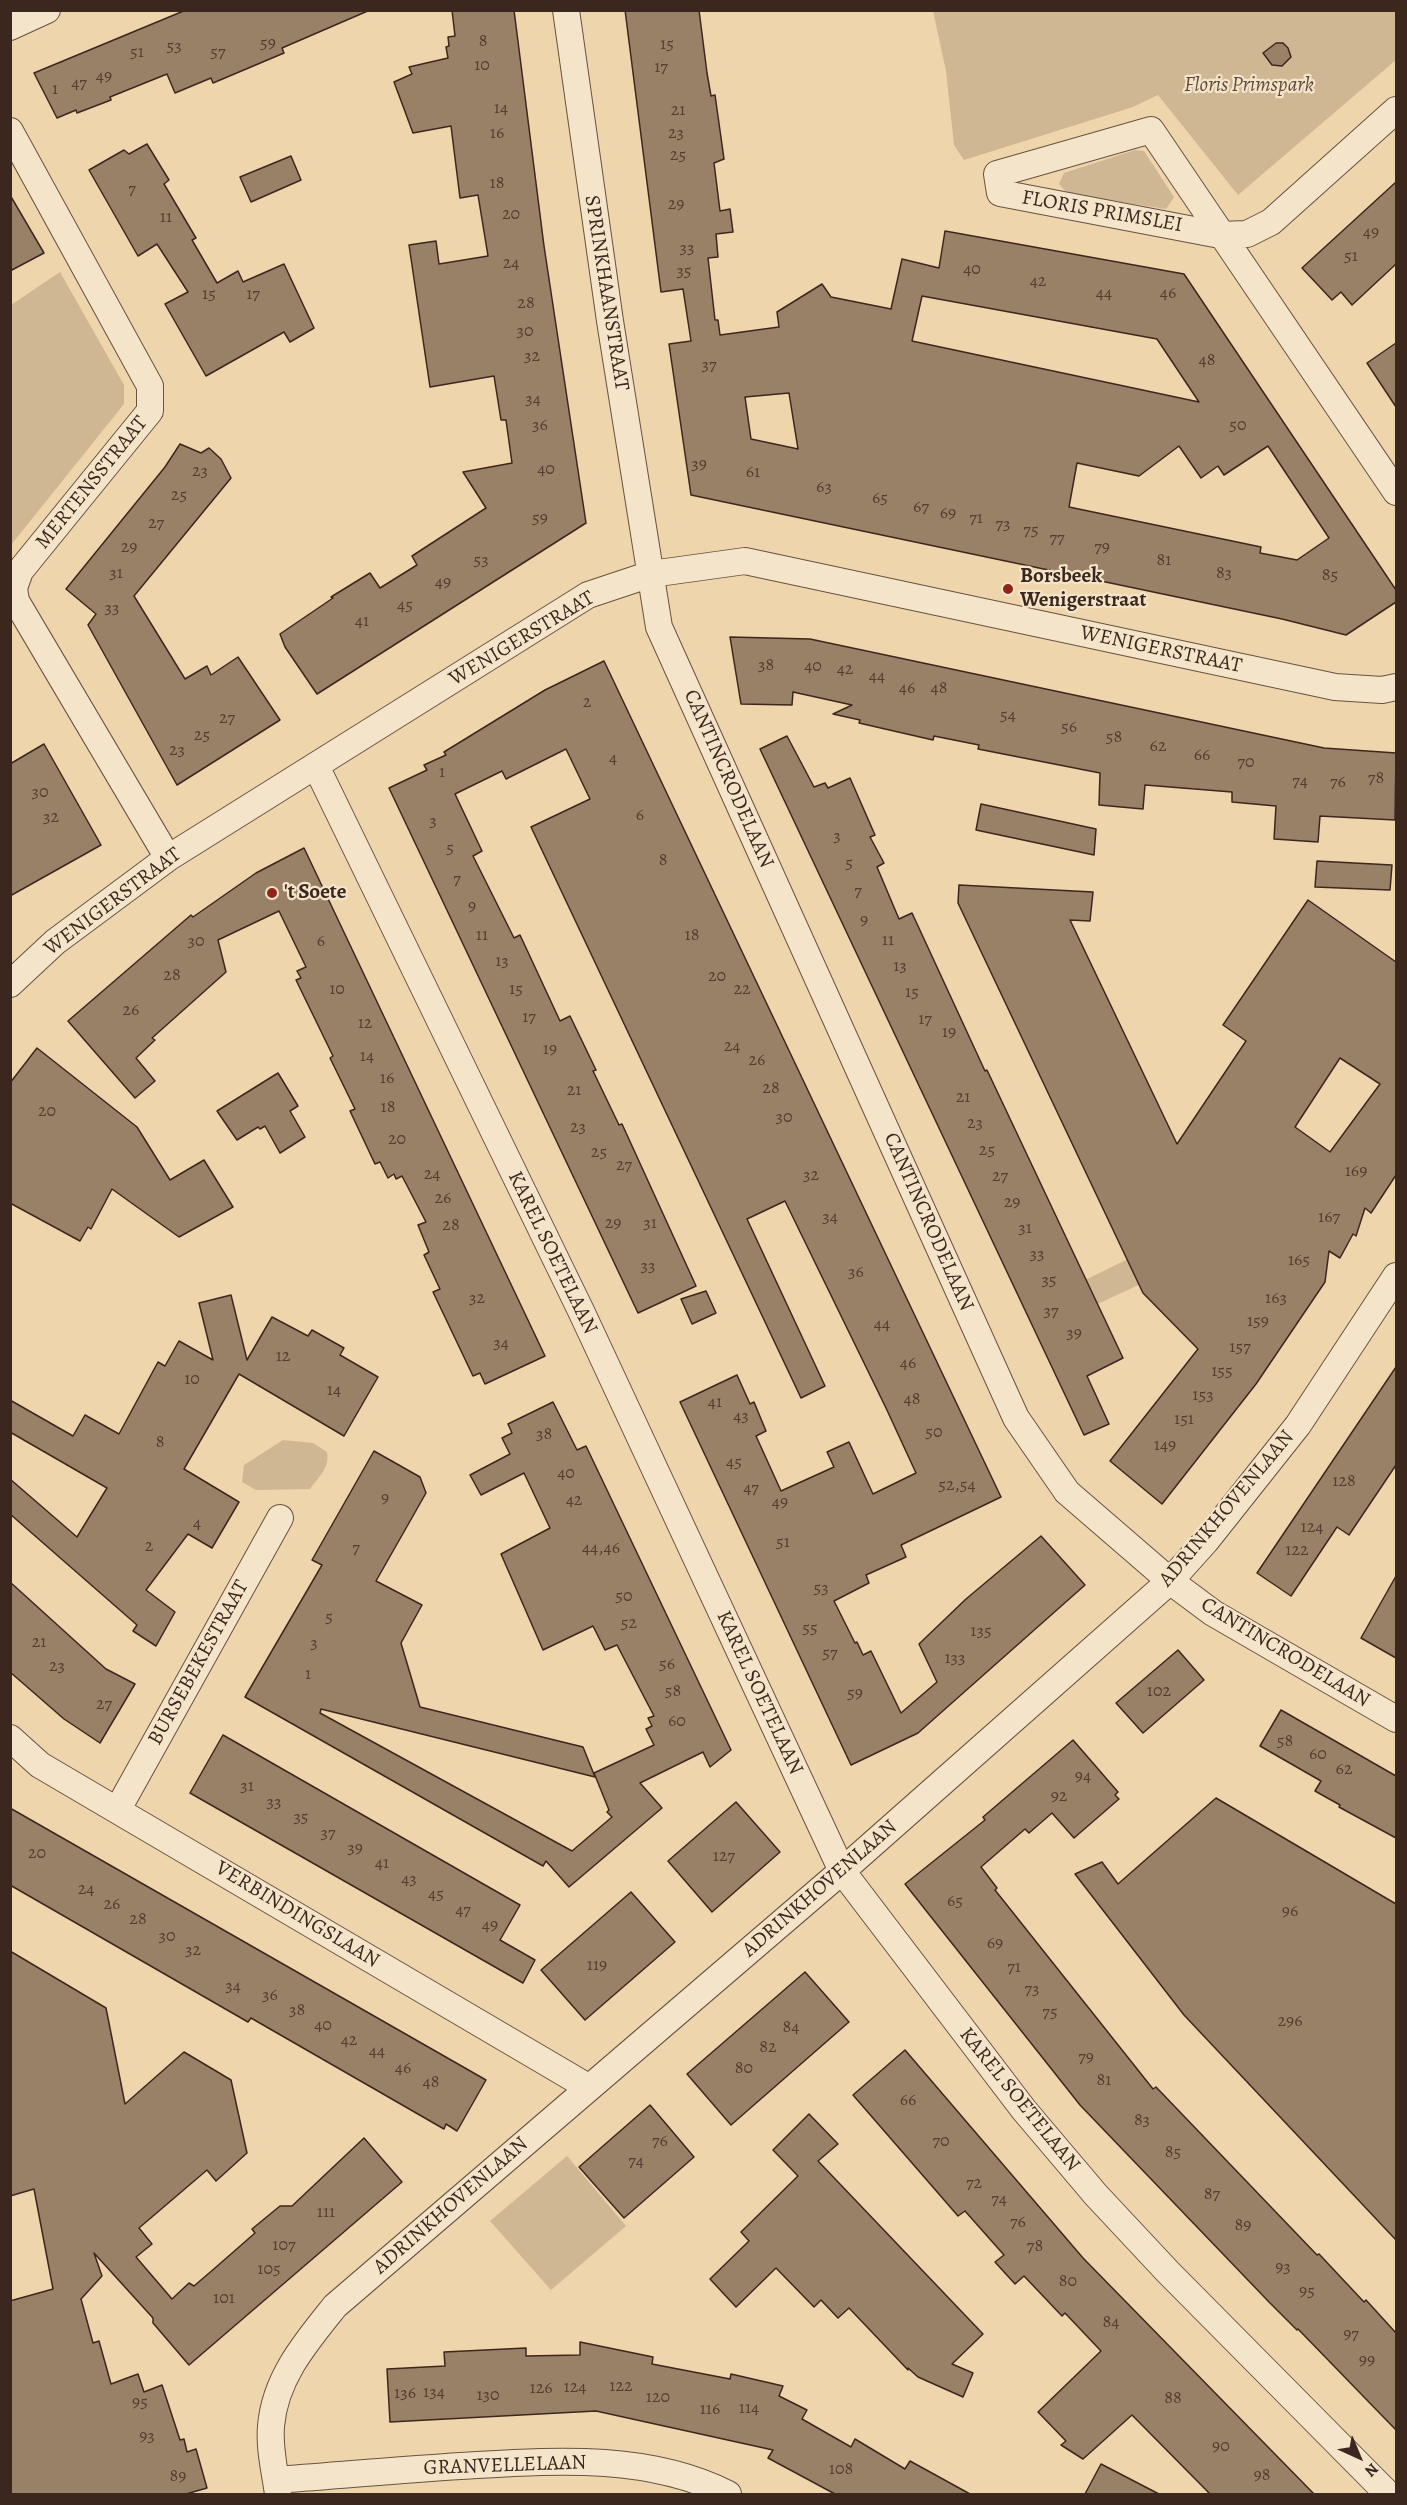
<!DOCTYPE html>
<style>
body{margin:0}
#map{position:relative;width:1407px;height:2505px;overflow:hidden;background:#eed5ac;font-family:Alegreya,serif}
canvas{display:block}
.frame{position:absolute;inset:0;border:12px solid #3c271e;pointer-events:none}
.north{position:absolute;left:1329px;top:2427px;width:60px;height:60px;-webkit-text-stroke:4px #f4e4c9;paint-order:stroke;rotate:136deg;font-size:16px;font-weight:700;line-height:24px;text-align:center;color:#3c271e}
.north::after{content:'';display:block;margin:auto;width:21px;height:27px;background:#3c271e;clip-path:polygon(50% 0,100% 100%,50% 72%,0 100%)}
</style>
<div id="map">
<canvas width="1407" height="2505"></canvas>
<div class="frame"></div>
<div class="north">N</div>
</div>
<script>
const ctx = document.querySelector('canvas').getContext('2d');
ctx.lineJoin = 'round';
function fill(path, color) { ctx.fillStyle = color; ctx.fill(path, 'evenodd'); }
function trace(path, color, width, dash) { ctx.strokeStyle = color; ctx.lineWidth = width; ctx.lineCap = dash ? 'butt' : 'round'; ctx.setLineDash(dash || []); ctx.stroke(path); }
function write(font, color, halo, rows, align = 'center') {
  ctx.font = font + ' Alegreya,serif'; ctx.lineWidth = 4.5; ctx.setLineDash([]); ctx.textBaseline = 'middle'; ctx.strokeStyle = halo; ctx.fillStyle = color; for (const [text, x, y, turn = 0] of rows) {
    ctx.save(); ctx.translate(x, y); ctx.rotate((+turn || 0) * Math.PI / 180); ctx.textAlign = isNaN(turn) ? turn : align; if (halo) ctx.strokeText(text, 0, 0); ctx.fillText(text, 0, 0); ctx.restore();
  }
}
fill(new Path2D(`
 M 933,11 L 1396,11 L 1396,60 L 1238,195 L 1158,95 L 1133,107 L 964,160 L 954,145 L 946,71 Z
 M 1135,150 L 1144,151 L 1174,197 L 1166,209 L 1068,194 L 1059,184 L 1064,173 Z
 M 60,272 L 124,385 L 124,404 L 11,545 L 11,305 Z
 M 1150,1248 L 1162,1274 L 1089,1308 L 1077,1284 Z
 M 283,1440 L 313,1443 L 327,1452 C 330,1467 319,1477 310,1489 L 256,1490 L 242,1482 L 244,1465 Z
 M 567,2156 L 626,2226 L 551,2290 L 490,2221 Z`), '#d0b794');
const building = new Path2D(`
 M 186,10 L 370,10 L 282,48 L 284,53 L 213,83 L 211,78 L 175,93 L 167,74 L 110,97 L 111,100 L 77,113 L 76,110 L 57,118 L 34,73 Z
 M 452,10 L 514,10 L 544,246 L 586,523 L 317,694 L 285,647 L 280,634 L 333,598 L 331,597 L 370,573 L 380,588 L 417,565 L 412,556 L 486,508 L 463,472 L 512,463 L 506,420 L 501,420 L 494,376 L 430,387 L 409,245 L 436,241 L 439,264 L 488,256 L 478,195 L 460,198 L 451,126 L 413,133 L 394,82 L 412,74 L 409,67 L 448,58 L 446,47 L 449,46 L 448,37 L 455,36 Z
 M 625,10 L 699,10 L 707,73 L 711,96 L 715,95 L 724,159 L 714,163 L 720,211 L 730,209 L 733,232 L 716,234 L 718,257 L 708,258 L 715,320 L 718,320 L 720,335 L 779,327 L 777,312 L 822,284 L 831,297 L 891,309 L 902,259 L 939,268 L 945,231 L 1184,274 L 1396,590 L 1396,602 L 1346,635 L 1282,619 L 691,495 L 669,344 L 691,341 L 683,289 L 661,292 ZM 922,296 L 1157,339 L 1199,402 L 912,341 ZM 789,393 L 798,449 L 751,439 L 745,397 ZM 1179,446 L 1201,478 L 1218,466 L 1224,475 L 1268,446 L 1329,538 L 1297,560 L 1260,553 L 1261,547 L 1069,507 L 1077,463 L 1139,476 Z
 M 1276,43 L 1283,43 L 1288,48 L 1291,57 L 1282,66 L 1272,65 L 1263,53 Z
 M 147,144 L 169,180 L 164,184 L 196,238 L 192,240 L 217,283 L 238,271 L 243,282 L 284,264 L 314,328 L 290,342 L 284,332 L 206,376 L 165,304 L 188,292 L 157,244 L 138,256 L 89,170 L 124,150 L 129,154 Z
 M 291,156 L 301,180 L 251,202 L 240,177 Z
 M 1396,182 L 1396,264 L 1352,305 L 1341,292 L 1332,300 L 1302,268 Z
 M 10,195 L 44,253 L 10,271 Z
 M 1396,343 L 1396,407 L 1367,363 Z
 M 180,444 L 201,453 L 209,448 L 221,459 L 231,478 L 134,596 L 185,679 L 207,666 L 211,675 L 238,657 L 280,720 L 177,785 L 88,625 L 96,614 L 66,589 L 165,467 Z
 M 730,637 L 810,639 L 1324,748 L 1396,753 L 1395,820 L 1320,816 L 1318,842 L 1274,839 L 1276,806 L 1232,802 L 1232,792 L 1145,785 L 1143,809 L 1099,805 L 1100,773 L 978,749 L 979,745 L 934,736 L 933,740 L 859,723 L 860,720 L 833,714 L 852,705 L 793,692 L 792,705 L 741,704 Z
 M 604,661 L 1001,1497 L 901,1545 L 906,1557 L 866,1575 L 869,1583 L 834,1601 L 855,1643 L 857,1642 L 863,1655 L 871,1651 L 901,1713 L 937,1682 L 919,1644 L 966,1599 L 1041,1536 L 1085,1585 L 918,1733 L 851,1765 L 680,1402 L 737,1375 L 750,1404 L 754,1402 L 766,1431 L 756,1436 L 781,1491 L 834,1467 L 827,1452 L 849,1442 L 873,1494 L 916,1473 L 886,1408 L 785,1201 L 747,1219 L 825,1386 L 801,1398 L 531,827 L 590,799 L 566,749 L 506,779 L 502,771 L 455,794 L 482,851 L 473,856 L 514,938 L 520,935 L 560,1021 L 570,1016 L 596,1070 L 593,1071 L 619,1125 L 622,1124 L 696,1286 L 638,1313 L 389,788 L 427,770 L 424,765 L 446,755 L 444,752 L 545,690 Z
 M 787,736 L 814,787 L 825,783 L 828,788 L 850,778 L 875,835 L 870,837 L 884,863 L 877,867 L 899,919 L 912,913 L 985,1071 L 987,1070 L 1123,1358 L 1087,1376 L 1109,1424 L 1084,1435 L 760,749 Z
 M 44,744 L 101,845 L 10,896 L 10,764 Z
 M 981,804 L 1096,829 L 1094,855 L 976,830 Z
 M 304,848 L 545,1356 L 485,1384 L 480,1373 L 473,1376 L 433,1292 L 440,1289 L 424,1255 L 429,1252 L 418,1225 L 426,1222 L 402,1176 L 396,1179 L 394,1174 L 388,1178 L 380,1162 L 375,1164 L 350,1111 L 355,1109 L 330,1058 L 333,1056 L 296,980 L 301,978 L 297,971 L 306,967 L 279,911 L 218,940 L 226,972 L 152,1038 L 155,1040 L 136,1058 L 155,1081 L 135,1098 L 68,1021 L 191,915 L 193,917 L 256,873 Z
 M 1317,861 L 1392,865 L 1390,890 L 1315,887 Z
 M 959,885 L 1093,892 L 1090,921 L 1070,920 L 1177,1144 L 1246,1041 L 1223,1025 L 1308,900 L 1396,962 L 1396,1175 L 1371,1213 L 1365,1208 L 1356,1236 L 1353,1234 L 1340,1258 L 1329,1251 L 1325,1282 L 1256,1384 L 1162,1504 L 1110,1461 L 1198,1349 L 1143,1293 L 958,903 ZM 1340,1058 L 1380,1084 L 1330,1152 L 1295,1127 Z
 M 37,1048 L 137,1127 L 170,1180 L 204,1160 L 233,1207 L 179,1237 L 112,1189 L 91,1229 L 88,1227 L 80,1241 L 10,1203 L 10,1083 Z
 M 278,1073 L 298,1106 L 290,1111 L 305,1137 L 280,1153 L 265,1126 L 260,1129 L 258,1127 L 237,1140 L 217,1111 Z
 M 706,1291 L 716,1313 L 692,1324 L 681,1299 Z
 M 231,1295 L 247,1360 L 272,1317 L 308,1336 L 312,1330 L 344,1348 L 340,1355 L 378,1377 L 344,1436 L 239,1374 L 184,1469 L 239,1502 L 212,1548 L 188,1534 L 146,1590 L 175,1612 L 156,1646 L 133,1631 L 137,1625 L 10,1514 L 10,1479 L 77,1537 L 107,1488 L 10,1432 L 10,1400 L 73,1436 L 85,1415 L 119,1434 L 158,1362 L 165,1366 L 179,1341 L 213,1360 L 199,1303 Z
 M 1396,1367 L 1396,1465 L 1349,1535 L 1337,1527 L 1291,1596 L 1257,1573 Z
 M 553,1402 L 577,1450 L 586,1446 L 731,1750 L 710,1767 L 703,1752 L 640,1783 L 662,1808 L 569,1887 L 546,1861 L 543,1866 L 245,1697 L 322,1565 L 312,1560 L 374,1451 L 420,1477 L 426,1493 L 376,1581 L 422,1605 L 401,1643 L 420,1707 L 583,1747 L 595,1777 L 321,1709 L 320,1713 L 572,1851 L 612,1817 L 607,1812 L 609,1810 L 594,1773 L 654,1745 L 646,1729 L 652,1726 L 648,1718 L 654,1716 L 617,1645 L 605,1650 L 593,1626 L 543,1650 L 501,1554 L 550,1528 L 524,1473 L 481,1495 L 470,1475 L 510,1454 L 502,1438 L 512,1433 L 508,1424 Z
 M 1396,1576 L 1396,1658 L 1361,1638 Z
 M 10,1582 L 106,1669 L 135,1684 L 100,1743 L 64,1719 L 10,1672 Z
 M 1178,1650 L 1204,1680 L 1143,1733 L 1116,1703 Z
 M 1281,1710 L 1396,1776 L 1396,1838 L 1339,1807 L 1340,1805 L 1315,1791 L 1321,1781 L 1260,1746 Z
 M 223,1735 L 520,1905 L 500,1940 L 535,1960 L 523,1983 L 190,1793 Z
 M 1073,1740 L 1118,1792 L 1115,1795 L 1119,1799 L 1074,1838 L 1052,1813 L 1029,1833 L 1025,1829 L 981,1867 L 997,1888 L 995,1890 L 1153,2089 L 1156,2087 L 1317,2255 L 1319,2254 L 1364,2302 L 1366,2300 L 1396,2333 L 1396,2430 L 1298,2329 L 1297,2330 L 1269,2302 L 1080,2105 L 905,1884 L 985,1820 L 983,1817 Z
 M 1216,1798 L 1396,1904 L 1396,2240 L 1184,2015 L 1075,1874 L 1102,1862 L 1118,1884 Z
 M 736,1802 L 780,1852 L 712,1912 L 668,1861 Z
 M 10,1808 L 486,2080 L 457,2131 L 446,2124 L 444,2129 L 251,2018 L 248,2022 L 10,1885 Z
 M 631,1892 L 675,1942 L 585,2020 L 541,1970 Z
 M 10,1951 L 106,2008 L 125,2104 L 184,2052 L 231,2080 L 247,2153 L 216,2181 L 207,2170 L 139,2228 L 152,2244 L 136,2257 L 172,2299 L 189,2283 L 194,2286 L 215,2268 L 255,2233 L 252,2229 L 280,2206 L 292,2206 L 364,2138 L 402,2182 L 189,2365 L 153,2323 L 153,2318 L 94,2253 L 102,2276 L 81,2299 L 93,2343 L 99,2341 L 111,2384 L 138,2374 L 144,2392 L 162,2385 L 180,2440 L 184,2439 L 187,2452 L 196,2449 L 207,2488 L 186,2494 L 10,2494 L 10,2301 L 53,2289 L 34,2189 L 10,2196 Z
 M 805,1972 L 849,2022 L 731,2125 L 687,2074 Z
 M 905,2050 L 1083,2258 L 1314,2494 L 1210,2494 L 1132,2415 L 1083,2459 L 1061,2445 L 1066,2441 L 1038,2412 L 1101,2351 L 1065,2313 L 1062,2316 L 1024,2276 L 1015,2284 L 995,2262 L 1004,2255 L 965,2211 L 958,2216 L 853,2095 Z
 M 650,2105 L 694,2157 L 624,2218 L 579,2167 Z
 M 809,2114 L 838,2144 L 818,2161 L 983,2334 L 952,2364 L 973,2373 L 963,2397 L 918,2377 L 908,2368 L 908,2370 L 849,2308 L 838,2318 L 821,2300 L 814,2307 L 776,2268 L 736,2307 L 710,2279 L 749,2241 L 741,2232 L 798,2176 L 773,2150 Z
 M 580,2342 L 653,2357 L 652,2364 L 730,2379 L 731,2374 L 783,2386 L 779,2396 L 807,2410 L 802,2419 L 851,2447 L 855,2439 L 905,2469 L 910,2461 L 970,2494 L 835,2494 L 768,2458 L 773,2450 L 596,2411 L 390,2422 L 387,2369 L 445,2366 L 444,2352 L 526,2348 L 526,2356 L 580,2355 Z
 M 1101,2464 L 1159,2494 L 1085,2494 Z`);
fill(building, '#998168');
trace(building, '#3c271e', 1.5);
const minor = new Path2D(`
 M 566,10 L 610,321 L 659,627 L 1016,1418 L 1067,1492 L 1170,1581 L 1213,1613 L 1396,1719
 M 10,27 L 47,10
 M 1396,110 L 1271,222 L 1247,234 L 1220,235 L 1000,193 L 997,174 L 1151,130 L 1396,492
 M 10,131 L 150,386 L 150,411 L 20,571 L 14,588 L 16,601 L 168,858
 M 316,766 L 582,1313 L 842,1871 L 1024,2110 L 1096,2195 L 1168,2272 L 1388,2494
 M 10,984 L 55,942 L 168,858 L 588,595 L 651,574 L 745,561 L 1335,687 L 1382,690 L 1396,687
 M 10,1738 L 40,1765 L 588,2087
 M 118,1809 L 280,1518
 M 276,2480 C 343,2475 410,2469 477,2465 C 561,2460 651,2455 728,2494
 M 278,2494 C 275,2472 269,2449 271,2426 C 275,2378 306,2342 335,2306 L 842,1871 L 1170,1581 L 1206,1541 L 1298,1425 L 1396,1276`);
trace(minor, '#685242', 28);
trace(minor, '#f4e4c9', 26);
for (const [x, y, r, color] of [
 [1008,589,6,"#8f2418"],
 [272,893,6,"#8f2418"]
]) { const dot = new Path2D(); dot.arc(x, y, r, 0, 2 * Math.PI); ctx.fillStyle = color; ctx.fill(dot); trace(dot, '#f4e4c9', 2); }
write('18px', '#533e30', null, [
 ["8",483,42],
 ["59",268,44],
 ["15",667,45],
 ["53",174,47],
 ["51",137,53],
 ["57",218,53],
 ["10",482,66],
 ["17",661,68],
 ["49",104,77],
 ["47",79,84],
 ["1",55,90],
 ["14",501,109],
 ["21",678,111],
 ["16",497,134],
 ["23",676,134],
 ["25",678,156],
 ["18",497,184],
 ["7",132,190],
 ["29",676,205],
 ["20",511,215],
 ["11",166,218],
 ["49",1371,233],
 ["33",687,249],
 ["51",1351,257],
 ["24",511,264],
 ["40",972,270],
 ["35",684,272],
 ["42",1038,282],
 ["44",1104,294],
 ["46",1168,294],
 ["15",209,295],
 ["17",253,295],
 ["28",526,304],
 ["30",525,332],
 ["32",532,357],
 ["48",1207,361],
 ["37",709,366],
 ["34",533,400],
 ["36",540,426],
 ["50",1238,426],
 ["39",699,465],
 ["40",546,470],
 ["23",200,472],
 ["61",753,473],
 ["63",824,488],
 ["25",179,496],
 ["65",880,499],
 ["67",921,508],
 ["69",948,514],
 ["59",540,519],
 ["71",976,519],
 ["27",156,524],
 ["73",1003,525],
 ["75",1031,531],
 ["77",1057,539],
 ["29",129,548],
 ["79",1102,548],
 ["53",481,561],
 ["81",1164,561],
 ["31",116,574],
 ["83",1224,574],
 ["85",1330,576],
 ["49",443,583],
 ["45",405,606],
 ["33",112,609],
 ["41",362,622],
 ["38",766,666],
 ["40",813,667],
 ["42",845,670],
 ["44",877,677],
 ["46",907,689],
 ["48",939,689],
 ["2",587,703],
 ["54",1008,716],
 ["27",227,719],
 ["56",1069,728],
 ["25",202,736],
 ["58",1114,738],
 ["62",1158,747],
 ["23",177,751],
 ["66",1202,756],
 ["4",613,759],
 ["70",1246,763],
 ["1",442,773],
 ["78",1376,779],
 ["74",1300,782],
 ["76",1338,783],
 ["30",40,793],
 ["6",640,816],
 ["32",51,818],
 ["3",433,822],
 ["3",837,837],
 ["5",450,849],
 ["8",663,861],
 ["5",849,864],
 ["7",457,880],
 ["7",858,892],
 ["9",472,907],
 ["9",864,921],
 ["11",482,936],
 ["18",692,936],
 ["11",888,941],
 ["30",196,942],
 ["6",321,942],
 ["13",502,962],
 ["13",900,967],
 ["28",172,976],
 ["20",717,977],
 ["10",337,990],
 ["15",516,990],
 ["22",742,990],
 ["15",912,993],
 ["26",131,1011],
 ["17",529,1018],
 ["17",925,1020],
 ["12",365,1024],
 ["19",949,1033],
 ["24",732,1047],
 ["19",550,1050],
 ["14",367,1057],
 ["26",757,1061],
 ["16",387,1079],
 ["28",771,1089],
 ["21",574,1091],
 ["21",963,1098],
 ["18",388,1108],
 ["20",47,1112],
 ["30",784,1118],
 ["23",975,1124],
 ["23",578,1128],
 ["20",397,1140],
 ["25",987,1151],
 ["25",599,1153],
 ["27",624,1166],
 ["169",1356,1172],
 ["24",432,1175],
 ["32",811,1176],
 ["27",1000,1177],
 ["26",443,1199],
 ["29",1012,1203],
 ["34",830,1218],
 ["167",1329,1218],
 ["29",613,1224],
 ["31",650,1224],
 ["28",451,1226],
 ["31",1025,1229],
 ["33",1037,1255],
 ["165",1299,1261],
 ["33",648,1267],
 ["36",856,1273],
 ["35",1049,1281],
 ["32",477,1299],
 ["163",1276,1299],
 ["37",1051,1312],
 ["159",1258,1322],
 ["44",882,1325],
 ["39",1074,1334],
 ["34",501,1344],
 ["157",1240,1348],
 ["12",283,1357],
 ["46",908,1364],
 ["155",1222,1372],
 ["10",192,1380],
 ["14",334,1391],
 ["153",1203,1396],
 ["48",912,1400],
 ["41",715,1403],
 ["43",741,1417],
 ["151",1184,1420],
 ["50",934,1433],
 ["38",544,1435],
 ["8",160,1443],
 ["149",1165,1446],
 ["45",734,1463],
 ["40",566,1474],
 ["128",1344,1482],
 ["52,54",957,1486],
 ["47",751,1489],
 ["9",385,1499],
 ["42",574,1501],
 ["49",780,1503],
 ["4",197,1524],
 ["124",1312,1528],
 ["51",783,1543],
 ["2",149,1547],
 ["7",356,1549],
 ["44,46",601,1549],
 ["122",1297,1551],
 ["53",821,1589],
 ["50",624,1597],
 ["5",329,1618],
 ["52",629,1624],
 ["55",810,1629],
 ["135",981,1632],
 ["21",39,1643],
 ["3",314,1644],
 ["57",830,1654],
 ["133",955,1659],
 ["56",667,1665],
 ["23",57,1667],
 ["1",308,1675],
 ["58",673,1692],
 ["102",1159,1692],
 ["59",855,1694],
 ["27",104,1705],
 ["60",677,1722],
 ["58",1285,1742],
 ["60",1318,1755],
 ["62",1344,1770],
 ["94",1083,1777],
 ["31",247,1787],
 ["92",1059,1797],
 ["33",274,1803],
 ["35",301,1818],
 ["37",328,1834],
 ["39",355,1849],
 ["20",37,1854],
 ["127",724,1857],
 ["41",382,1864],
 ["43",409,1880],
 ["24",86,1890],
 ["45",436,1895],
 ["65",955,1902],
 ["26",112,1905],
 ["47",463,1911],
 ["96",1290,1912],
 ["28",138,1920],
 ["49",490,1926],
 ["30",167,1937],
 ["69",995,1944],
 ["32",193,1951],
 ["119",597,1966],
 ["71",1014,1968],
 ["34",233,1987],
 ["73",1032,1990],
 ["36",270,1996],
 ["38",297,2011],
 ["75",1050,2013],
 ["296",1290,2022],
 ["40",323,2026],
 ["84",791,2028],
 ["42",349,2041],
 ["82",768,2048],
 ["44",377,2052],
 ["79",1086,2058],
 ["46",403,2069],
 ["80",744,2069],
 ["81",1104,2081],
 ["48",431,2083],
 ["66",908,2101],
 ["83",1142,2121],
 ["76",660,2142],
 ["70",941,2142],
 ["85",1173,2153],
 ["74",636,2162],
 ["72",974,2184],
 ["87",1212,2195],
 ["74",999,2200],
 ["111",326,2213],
 ["76",1018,2223],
 ["89",1243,2226],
 ["107",284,2246],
 ["78",1035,2247],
 ["93",1283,2268],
 ["105",269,2270],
 ["80",1068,2282],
 ["95",1307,2292],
 ["101",224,2299],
 ["84",1111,2323],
 ["97",1351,2335],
 ["99",1367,2361],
 ["122",621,2387],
 ["124",575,2388],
 ["126",541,2389],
 ["134",434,2393],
 ["136",405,2394],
 ["130",488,2396],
 ["120",658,2398],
 ["88",1173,2399],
 ["95",140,2403],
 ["114",749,2409],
 ["116",710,2410],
 ["93",147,2437],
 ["90",1221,2447],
 ["108",841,2470],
 ["98",1262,2476],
 ["89",178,2477]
]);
write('italic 21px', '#614b3c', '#f4e4c9', [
 ["Floris Primspark",1249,86]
]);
write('21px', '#3c271e', '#f4e4c9', [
 ["FLORIS PRIMSLEI",1102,212,10],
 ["SPRINKHAANSTRAAT",606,293,81],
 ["MERTENSSTRAAT",92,483,-51],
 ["WENIGERSTRAAT",522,639,-31],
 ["WENIGERSTRAAT",1161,650,12],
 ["CANTINCRODELAAN",728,779,66],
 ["WENIGERSTRAAT",113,902,-37],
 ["CANTINCRODELAAN",928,1222,66],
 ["KAREL SOETELAAN",552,1253,64],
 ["ADRINKHOVENLAAN",1227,1509,-50],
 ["CANTINCRODELAAN",1285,1653,31],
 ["BURSEBEKESTRAAT",199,1663,-61],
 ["KAREL SOETELAAN",759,1693,65],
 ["ADRINKHOVENLAAN",820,1889,-41],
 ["VERBINDINGSLAAN",297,1915,31],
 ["KAREL SOETELAAN",1019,2100,51],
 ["ADRINKHOVENLAAN",451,2206,-41],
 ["GRANVELLELAAN",505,2466,-2]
]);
write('bold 21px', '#3c271e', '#f4e4c9', [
 ["Borsbeek",1020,577],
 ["Wenigerstraat",1020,601],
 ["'t Soete",284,893]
], 'left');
</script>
